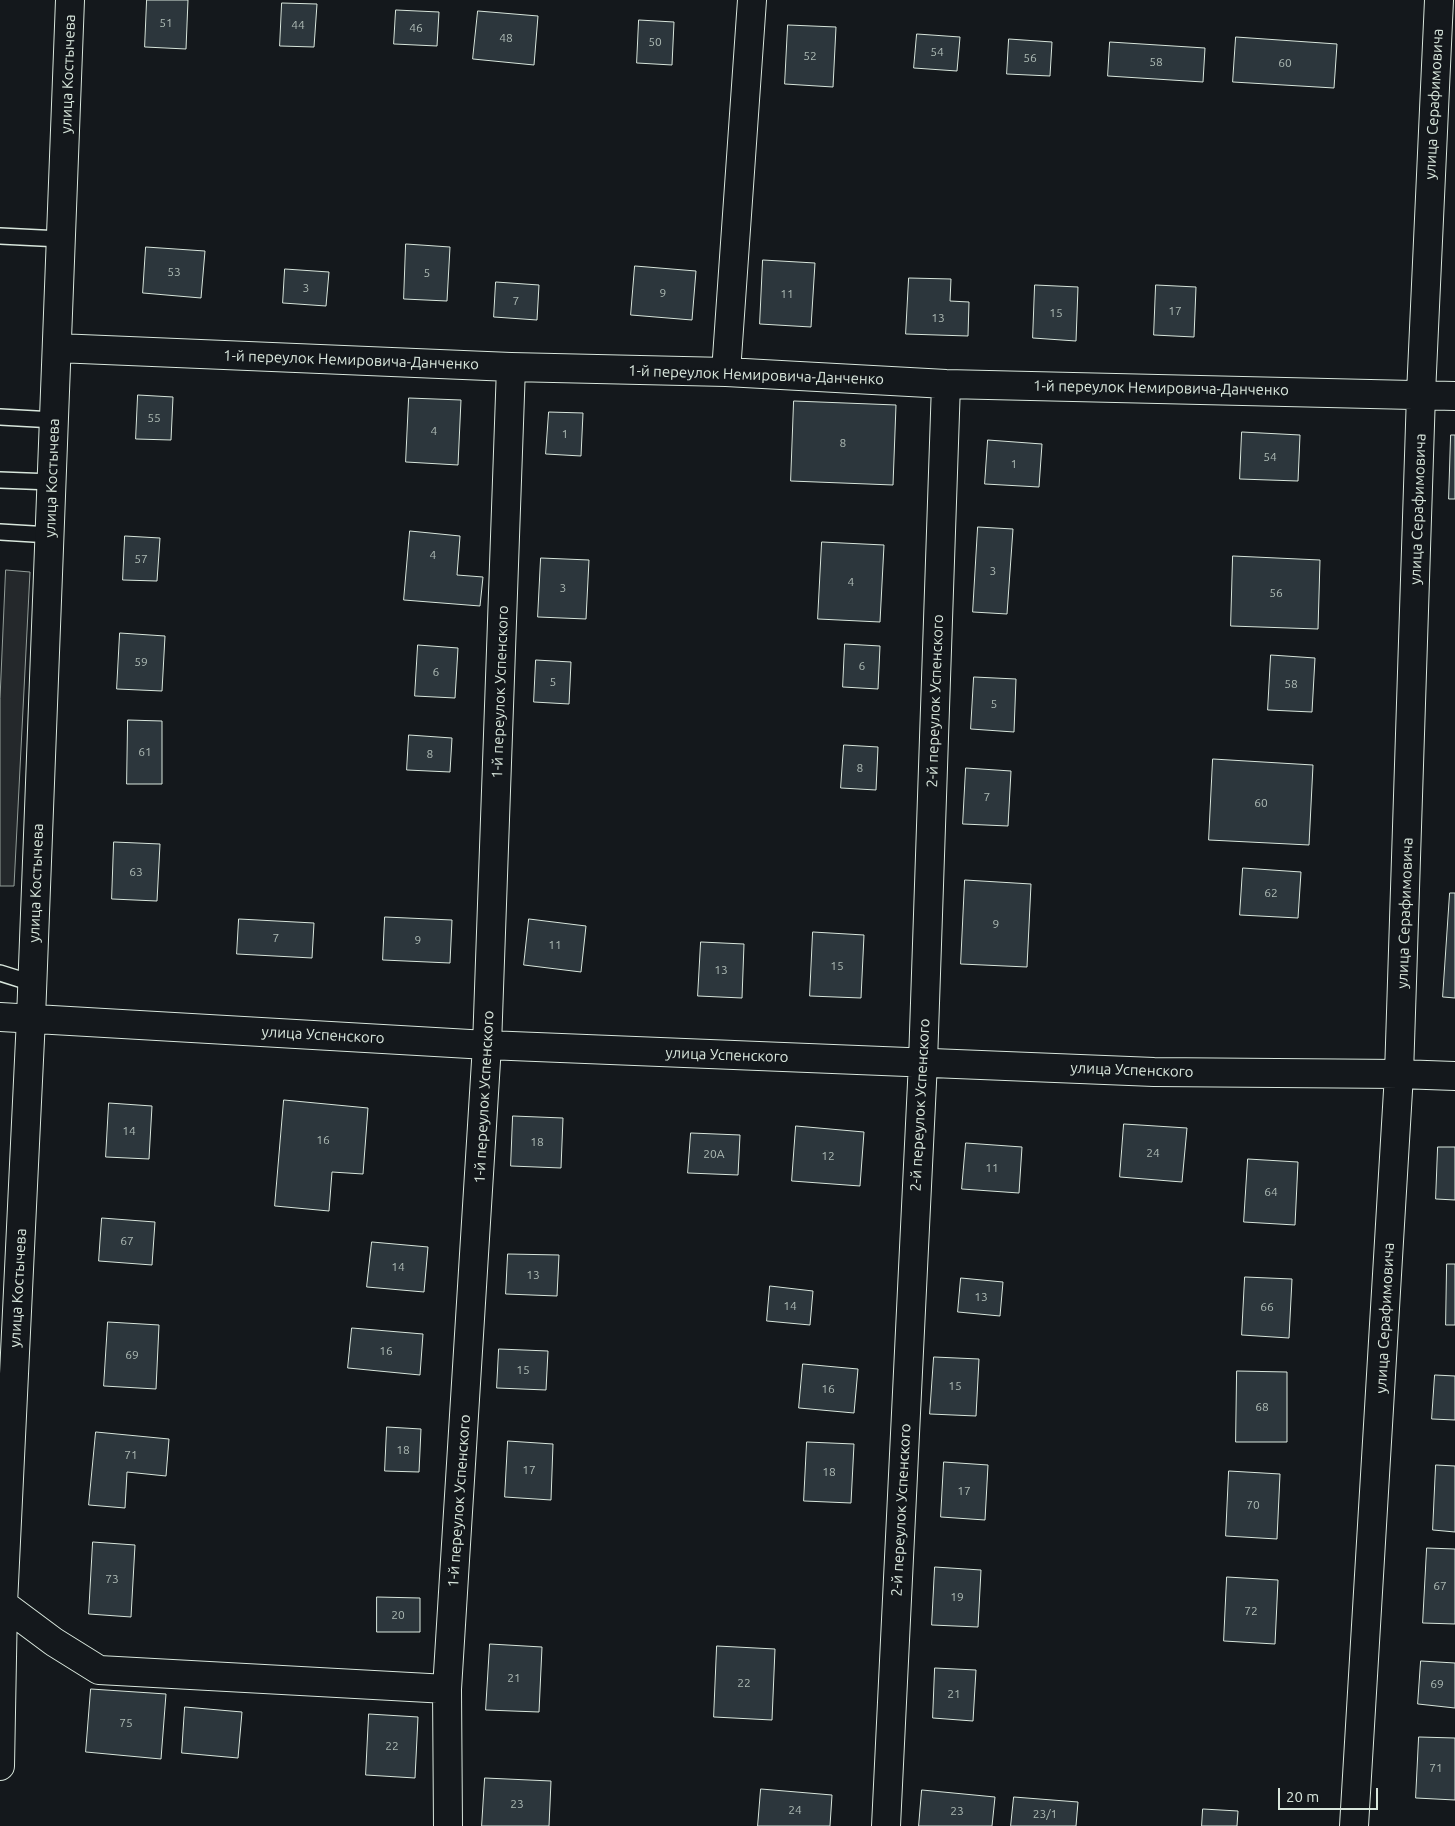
<!DOCTYPE html>
<meta charset="utf-8">
<style>
body{margin:0}
#map{position:relative;width:1455px;height:1826px;overflow:hidden;background:#14181c;font-family:Ubuntu,sans-serif}
canvas{display:block}
.scale{position:absolute;left:1278px;top:1788px;width:100px;height:22px;box-sizing:border-box;border:2px solid #d8e6dc;border-top:0;padding-left:6px;font-size:15px;line-height:18px;white-space:nowrap;color:#d8e6dc;-webkit-text-stroke:4px #14181c;paint-order:stroke}
</style>
<div id="map">
<canvas width="1455" height="1826"></canvas>
<div class="scale">20 m</div>
</div>
<script>
const ctx = document.querySelector('canvas').getContext('2d');
ctx.lineJoin = 'round';
function fill(path, color) { ctx.fillStyle = color; ctx.fill(path, 'evenodd'); }
function trace(path, color, width, dash) { ctx.strokeStyle = color; ctx.lineWidth = width; ctx.lineCap = dash ? 'butt' : 'round'; ctx.setLineDash(dash || []); ctx.stroke(path); }
function write(font, color, halo, rows, align = 'center') {
  ctx.font = font + ' Ubuntu,sans-serif'; ctx.lineWidth = 4; ctx.setLineDash([]); ctx.textBaseline = 'middle'; ctx.strokeStyle = halo; ctx.fillStyle = color; for (const [text, x, y, turn = 0] of rows) {
    ctx.save(); ctx.translate(x, y); ctx.rotate((+turn || 0) * Math.PI / 180); ctx.textAlign = isNaN(turn) ? turn : align; if (halo) ctx.strokeText(text, 0, 0); ctx.fillText(text, 0, 0); ctx.restore();
  }
}
const parking = new Path2D(`
 M 6,570 L 30,572 L 14,886 L 0,886 L 0,699 Z`);
fill(parking, '#24282b');
trace(parking, '#939e99', 1);
const building = new Path2D(`
 M 147,0 L 188,0 L 186,49 L 145,47 Z
 M 282,3 L 317,4 L 314,47 L 280,46 Z
 M 396,10 L 439,12 L 437,46 L 394,44 Z
 M 478,11 L 538,16 L 534,65 L 473,59 Z
 M 639,20 L 674,22 L 672,65 L 637,63 Z
 M 788,25 L 836,27 L 833,87 L 785,84 Z
 M 917,34 L 960,37 L 957,71 L 914,68 Z
 M 1236,37 L 1337,44 L 1334,88 L 1233,82 Z
 M 1009,39 L 1052,42 L 1050,76 L 1007,74 Z
 M 1110,42 L 1205,48 L 1203,82 L 1108,76 Z
 M 406,244 L 450,247 L 447,301 L 404,299 Z
 M 146,247 L 205,251 L 201,298 L 143,293 Z
 M 763,260 L 815,263 L 811,327 L 760,324 Z
 M 635,266 L 696,271 L 692,320 L 631,315 Z
 M 285,269 L 329,272 L 326,306 L 283,303 Z
 M 909,278 L 951,279 L 950,301 L 969,302 L 968,336 L 906,334 Z
 M 496,282 L 539,285 L 537,320 L 494,317 Z
 M 1035,285 L 1078,287 L 1076,341 L 1033,338 Z
 M 1156,285 L 1196,287 L 1194,337 L 1154,335 Z
 M 138,395 L 173,397 L 171,440 L 136,439 Z
 M 409,398 L 461,400 L 458,465 L 406,462 Z
 M 794,401 L 896,405 L 893,485 L 791,481 Z
 M 549,412 L 583,413 L 581,456 L 546,454 Z
 M 1242,432 L 1300,435 L 1298,481 L 1240,479 Z
 M 1451,435 L 1455,435 L 1455,499 L 1449,499 Z
 M 988,440 L 1042,444 L 1039,487 L 985,484 Z
 M 978,527 L 1013,529 L 1007,614 L 973,612 Z
 M 410,531 L 460,536 L 457,575 L 483,577 L 480,606 L 404,600 Z
 M 125,536 L 160,538 L 157,581 L 123,580 Z
 M 822,542 L 884,545 L 880,622 L 818,619 Z
 M 1233,556 L 1320,560 L 1318,629 L 1231,626 Z
 M 541,558 L 589,560 L 586,619 L 538,617 Z
 M 120,633 L 165,636 L 162,691 L 117,689 Z
 M 845,644 L 880,646 L 878,689 L 843,687 Z
 M 418,645 L 458,648 L 455,698 L 415,696 Z
 M 1271,655 L 1315,658 L 1312,712 L 1268,710 Z
 M 536,660 L 571,662 L 569,704 L 534,702 Z
 M 974,677 L 1016,679 L 1014,732 L 971,729 Z
 M 128,720 L 162,721 L 162,784 L 127,784 Z
 M 409,735 L 452,738 L 450,772 L 407,770 Z
 M 844,745 L 878,747 L 876,790 L 841,788 Z
 M 1213,759 L 1313,765 L 1309,845 L 1209,840 Z
 M 966,768 L 1011,771 L 1008,826 L 963,824 Z
 M 114,842 L 160,844 L 157,901 L 112,899 Z
 M 1243,868 L 1301,872 L 1298,918 L 1240,915 Z
 M 965,880 L 1031,884 L 1027,967 L 961,964 Z
 M 1450,893 L 1455,893 L 1455,998 L 1443,997 Z
 M 385,917 L 452,920 L 450,963 L 383,960 Z
 M 239,919 L 314,923 L 312,958 L 237,954 Z
 M 529,919 L 586,926 L 581,972 L 524,965 Z
 M 813,932 L 864,935 L 861,998 L 810,996 Z
 M 701,942 L 744,944 L 742,998 L 698,996 Z
 M 284,1100 L 368,1108 L 363,1174 L 332,1172 L 329,1211 L 275,1206 Z
 M 109,1103 L 152,1106 L 149,1159 L 106,1157 Z
 M 513,1116 L 563,1118 L 561,1168 L 511,1166 Z
 M 1124,1124 L 1187,1128 L 1182,1182 L 1120,1177 Z
 M 796,1126 L 864,1132 L 860,1186 L 792,1181 Z
 M 691,1133 L 740,1135 L 738,1175 L 688,1173 Z
 M 966,1143 L 1022,1147 L 1019,1193 L 962,1189 Z
 M 1438,1147 L 1455,1147 L 1455,1200 L 1436,1199 Z
 M 1248,1159 L 1298,1162 L 1295,1225 L 1244,1222 Z
 M 102,1218 L 155,1222 L 152,1265 L 99,1261 Z
 M 372,1242 L 428,1247 L 424,1292 L 367,1287 Z
 M 508,1254 L 559,1255 L 557,1296 L 506,1294 Z
 M 1447,1264 L 1455,1264 L 1455,1325 L 1446,1325 Z
 M 1245,1277 L 1292,1279 L 1289,1338 L 1242,1335 Z
 M 961,1278 L 1003,1282 L 1000,1316 L 958,1312 Z
 M 770,1286 L 813,1291 L 810,1325 L 767,1321 Z
 M 108,1322 L 159,1325 L 156,1389 L 104,1386 Z
 M 352,1328 L 423,1334 L 420,1375 L 348,1368 Z
 M 499,1349 L 548,1351 L 546,1390 L 497,1388 Z
 M 934,1357 L 979,1359 L 976,1416 L 930,1414 Z
 M 803,1364 L 858,1369 L 854,1413 L 799,1408 Z
 M 1237,1371 L 1287,1372 L 1287,1442 L 1236,1442 Z
 M 1435,1375 L 1455,1376 L 1455,1420 L 1432,1419 Z
 M 387,1427 L 421,1429 L 419,1472 L 385,1471 Z
 M 96,1432 L 169,1439 L 166,1476 L 127,1472 L 125,1508 L 89,1505 Z
 M 508,1441 L 553,1444 L 551,1500 L 505,1497 Z
 M 807,1442 L 854,1444 L 851,1503 L 804,1501 Z
 M 944,1462 L 988,1465 L 985,1520 L 941,1517 Z
 M 1436,1465 L 1455,1466 L 1455,1532 L 1433,1530 Z
 M 1229,1471 L 1280,1474 L 1277,1539 L 1226,1536 Z
 M 93,1542 L 135,1545 L 131,1617 L 89,1614 Z
 M 1427,1548 L 1455,1549 L 1455,1624 L 1423,1623 Z
 M 935,1567 L 981,1570 L 978,1627 L 932,1625 Z
 M 1227,1577 L 1278,1580 L 1275,1644 L 1224,1641 Z
 M 377,1597 L 420,1598 L 420,1632 L 377,1632 Z
 M 490,1644 L 542,1647 L 539,1712 L 486,1710 Z
 M 717,1646 L 775,1649 L 772,1720 L 714,1717 Z
 M 1421,1661 L 1455,1663 L 1455,1708 L 1418,1704 Z
 M 935,1668 L 976,1670 L 973,1721 L 933,1718 Z
 M 91,1689 L 166,1694 L 161,1759 L 86,1752 Z
 M 185,1707 L 242,1712 L 238,1758 L 182,1753 Z
 M 369,1714 L 418,1717 L 415,1778 L 366,1775 Z
 M 1419,1737 L 1455,1738 L 1455,1800 L 1416,1798 Z
 M 485,1778 L 551,1781 L 549,1826 L 482,1826 Z
 M 761,1789 L 832,1795 L 830,1826 L 758,1826 Z
 M 922,1790 L 995,1797 L 992,1826 L 919,1826 Z
 M 1014,1797 L 1078,1802 L 1076,1826 L 1011,1826 Z
 M 1203,1809 L 1238,1811 L 1237,1826 L 1202,1826 Z`);
fill(building, '#2c363c');
trace(building, '#d8e6dc', 1);
const lane = new Path2D(`
 M 0,236 L 61,239
 M 0,417 L 54,420
 M 0,480 L 52,482
 M 0,532 L 50,535
 M 0,973 L 32,983`);
const street = new Path2D(`
 M 57,348 L 511,367 L 726,372 L 946,384 L 1455,396
 M 726,372 L 752,0
 M 0,1017 L 487,1045 L 1154,1072 L 1399,1074 L 1455,1076
 M 3,1604 L 54,1642 L 99,1670 L 447,1689
 M 0,1766 L 3,1604 L 31,1018 L 70,0
 M 448,1826 L 447,1689 L 487,1045 L 511,367
 M 886,1826 L 923,1062 L 946,384
 M 1354,1826 L 1399,1074 L 1421,394 L 1439,0`);
trace(lane, '#d8e6dc', 18);
trace(street, '#d8e6dc', 30);
trace(lane, '#14181c', 15);
trace(street, '#14181c', 28);
write('12px', '#adbab4', null, [
 ["51",166,23],
 ["44",298,25],
 ["46",416,28],
 ["48",506,38],
 ["50",655,42],
 ["54",937,52],
 ["52",810,56],
 ["56",1030,58],
 ["58",1156,62],
 ["60",1285,63],
 ["53",174,272],
 ["5",427,273],
 ["3",306,288],
 ["9",663,293],
 ["11",787,294],
 ["7",516,301],
 ["17",1175,311],
 ["15",1056,313],
 ["13",938,318],
 ["55",154,418],
 ["4",434,431],
 ["1",565,434],
 ["8",843,443],
 ["54",1270,457],
 ["1",1014,464],
 ["4",433,555],
 ["57",141,559],
 ["3",993,571],
 ["4",851,582],
 ["3",563,588],
 ["56",1276,593],
 ["59",141,662],
 ["6",862,666],
 ["6",436,672],
 ["5",553,682],
 ["58",1291,684],
 ["5",994,704],
 ["61",145,752],
 ["8",430,754],
 ["8",860,768],
 ["7",987,797],
 ["60",1261,803],
 ["63",136,872],
 ["62",1271,893],
 ["9",996,924],
 ["7",276,938],
 ["9",418,940],
 ["11",555,945],
 ["15",837,966],
 ["13",721,970],
 ["14",129,1131],
 ["16",323,1140],
 ["18",537,1142],
 ["24",1153,1153],
 ["20А",714,1154],
 ["12",828,1156],
 ["11",992,1168],
 ["64",1271,1192],
 ["67",127,1241],
 ["14",398,1267],
 ["13",533,1275],
 ["13",981,1297],
 ["14",790,1306],
 ["66",1267,1307],
 ["16",386,1351],
 ["69",132,1355],
 ["15",523,1370],
 ["15",955,1386],
 ["16",828,1389],
 ["68",1262,1407],
 ["18",403,1450],
 ["71",131,1455],
 ["17",529,1470],
 ["18",829,1472],
 ["17",964,1491],
 ["70",1253,1505],
 ["73",112,1579],
 ["67",1440,1586],
 ["19",957,1597],
 ["72",1251,1611],
 ["20",398,1615],
 ["21",514,1678],
 ["22",744,1683],
 ["69",1437,1684],
 ["21",954,1694],
 ["75",126,1723],
 ["22",392,1746],
 ["71",1436,1768],
 ["23",517,1804],
 ["24",795,1810],
 ["23",957,1811],
 ["23/1",1045,1814]
]);
write('15px', '#d8e6dc', '#14181c', [
 ["улица Костычева",68,74,-88],
 ["улица Серафимовича",1434,104,-87],
 ["1-й переулок Немировича-Данченко",351,360,2],
 ["1-й переулок Немировича-Данченко",756,375,2],
 ["1-й переулок Немировича-Данченко",1161,388,1],
 ["улица Костычева",52,478,-88],
 ["улица Серафимовича",1418,509,-88],
 ["1-й переулок Успенского",500,692,-88],
 ["2-й переулок Успенского",935,701,-88],
 ["улица Костычева",36,883,-88],
 ["улица Серафимовича",1405,913,-88],
 ["улица Успенского",323,1035,3],
 ["улица Успенского",727,1055,2],
 ["улица Успенского",1132,1070,2],
 ["1-й переулок Успенского",484,1097,-87],
 ["2-й переулок Успенского",920,1105,-87],
 ["улица Костычева",18,1288,-87],
 ["улица Серафимовича",1385,1318,-87],
 ["1-й переулок Успенского",459,1501,-86],
 ["2-й переулок Успенского",901,1510,-87]
]);
</script>
